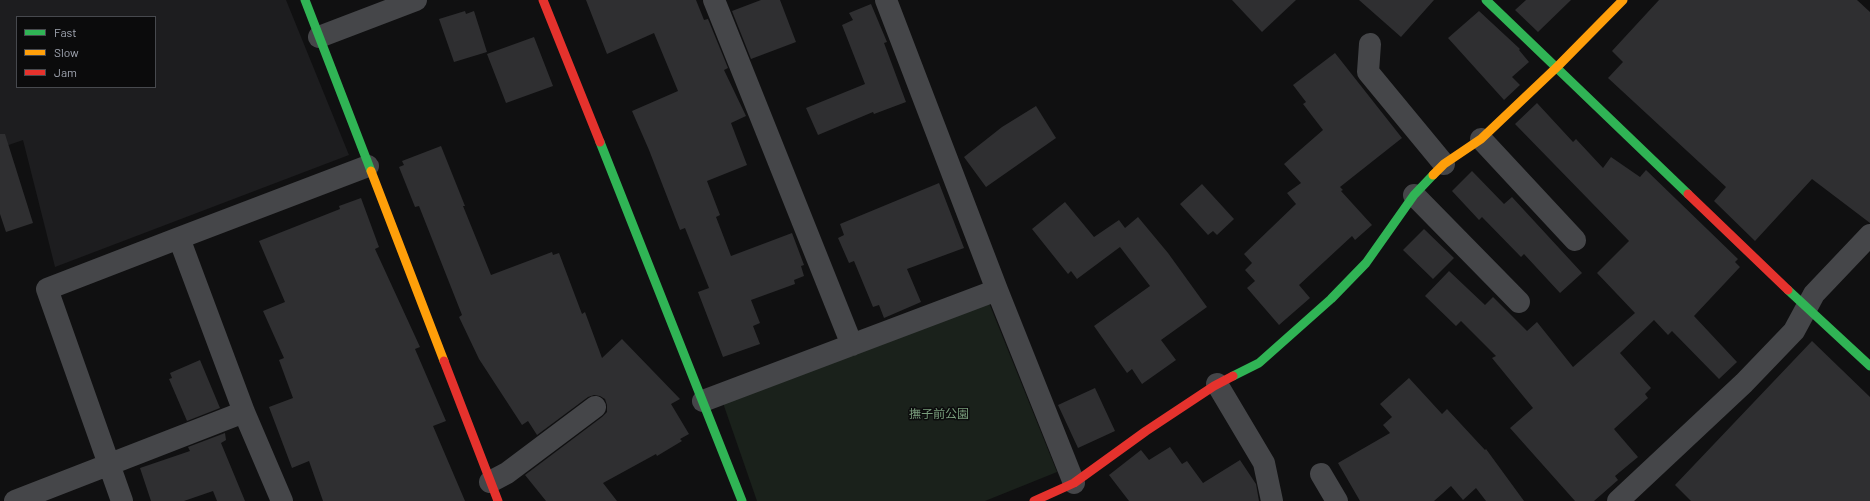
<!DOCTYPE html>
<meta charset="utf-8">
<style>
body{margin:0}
#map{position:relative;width:1870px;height:501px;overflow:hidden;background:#101011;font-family:Barlow,sans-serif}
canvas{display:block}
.legend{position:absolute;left:16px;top:16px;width:140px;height:72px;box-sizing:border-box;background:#0b0b0c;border:1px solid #47494e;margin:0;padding:5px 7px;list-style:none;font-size:12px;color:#a1a6b2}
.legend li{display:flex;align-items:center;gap:8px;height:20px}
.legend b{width:20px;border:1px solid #47494e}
</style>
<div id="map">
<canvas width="1870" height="501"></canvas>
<ul class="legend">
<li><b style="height:5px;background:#30b455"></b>Fast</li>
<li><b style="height:5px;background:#ff9f0a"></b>Slow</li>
<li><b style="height:5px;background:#e5322d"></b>Jam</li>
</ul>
</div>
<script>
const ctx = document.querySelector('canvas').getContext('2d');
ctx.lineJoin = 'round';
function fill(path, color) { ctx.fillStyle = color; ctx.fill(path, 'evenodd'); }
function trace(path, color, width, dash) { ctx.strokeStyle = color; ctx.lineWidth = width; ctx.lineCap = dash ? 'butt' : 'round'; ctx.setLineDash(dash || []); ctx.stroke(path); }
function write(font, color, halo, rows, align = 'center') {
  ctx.font = font + ' Barlow,"Noto Sans JP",sans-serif'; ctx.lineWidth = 3; ctx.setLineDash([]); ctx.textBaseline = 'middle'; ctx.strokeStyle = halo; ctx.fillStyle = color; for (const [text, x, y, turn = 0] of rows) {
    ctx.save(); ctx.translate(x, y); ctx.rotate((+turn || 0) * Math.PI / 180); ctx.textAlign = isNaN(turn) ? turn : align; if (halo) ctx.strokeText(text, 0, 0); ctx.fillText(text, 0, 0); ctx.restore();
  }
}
fill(new Path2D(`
 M 0,0 L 286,0 L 349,155 L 55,267 L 23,140 L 0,148 ZM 17,17 L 155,17 L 155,87 L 17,87 Z`), '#1d1d1f');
fill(new Path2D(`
 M 989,303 L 1057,472 L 985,501 L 757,501 L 723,403 Z`), '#1a211b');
fill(new Path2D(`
 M 586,0 L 696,0 L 704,20 L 708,19 L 728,68 L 724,70 L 746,116 L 731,123 L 747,165 L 707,181 L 720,215 L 716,217 L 731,256 L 792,233 L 804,265 L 801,266 L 804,276 L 794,280 L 795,284 L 751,300 L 760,323 L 753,326 L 760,344 L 723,357 L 698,292 L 709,288 L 685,228 L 680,230 L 649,150 L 632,111 L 678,91 L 654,33 L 607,54 Z
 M 761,0 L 780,0 L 796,42 L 751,59 L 732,11 Z
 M 1232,0 L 1296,0 L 1262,32 Z
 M 1359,0 L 1434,0 L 1401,37 Z
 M 1526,0 L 1571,0 L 1538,32 L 1515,10 Z
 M 1659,0 L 1857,0 L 1870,12 L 1870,223 L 1812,179 L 1755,241 L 1714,201 L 1726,187 L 1608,78 L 1623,62 L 1612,51 Z
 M 871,4 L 887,42 L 884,43 L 906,102 L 874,114 L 873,112 L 818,135 L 806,108 L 865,84 L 842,25 L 853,20 L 849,13 Z
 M 465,11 L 466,14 L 474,11 L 487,52 L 454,62 L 439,19 Z
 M 1479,11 L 1520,49 L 1519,50 L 1529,62 L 1512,77 L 1520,85 L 1504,100 L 1448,38 Z
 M 534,37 L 553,86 L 506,103 L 487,54 Z
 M 1335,53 L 1402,138 L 1340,187 L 1343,190 L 1341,191 L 1372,225 L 1355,240 L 1352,236 L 1299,285 L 1310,298 L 1279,325 L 1247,288 L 1255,281 L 1245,270 L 1252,263 L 1244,254 L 1296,204 L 1287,193 L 1301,183 L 1284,164 L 1323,130 L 1303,104 L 1306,102 L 1293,85 Z
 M 1537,103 L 1573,142 L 1576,139 L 1603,168 L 1611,157 L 1640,177 L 1646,170 L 1738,259 L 1735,262 L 1740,267 L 1694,316 L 1737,362 L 1719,379 L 1672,331 L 1668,335 L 1654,320 L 1620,353 L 1651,388 L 1645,394 L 1648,398 L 1614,429 L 1638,457 L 1615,476 L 1618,480 L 1594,501 L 1575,501 L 1510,428 L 1533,408 L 1492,358 L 1496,356 L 1461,321 L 1456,326 L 1425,296 L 1449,271 L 1485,305 L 1493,297 L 1527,331 L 1537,322 L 1573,367 L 1635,313 L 1597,273 L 1629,241 L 1515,124 Z
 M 1036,106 L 1056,138 L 986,187 L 964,157 L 1002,127 Z
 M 0,134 L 5,134 L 33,223 L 6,232 L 0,214 Z
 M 441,146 L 465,206 L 463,206 L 491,275 L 552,252 L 553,255 L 559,253 L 582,314 L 585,312 L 602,358 L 622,339 L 680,399 L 671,404 L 689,434 L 680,439 L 682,441 L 657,456 L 656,454 L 603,483 L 617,501 L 546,501 L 525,475 L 602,417 L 607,412 L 607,405 L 605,399 L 600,396 L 594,395 L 588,397 L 537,435 L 528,421 L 522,425 L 479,359 L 459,317 L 462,315 L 419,206 L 415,207 L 399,167 L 404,165 L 402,161 Z
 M 1472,171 L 1504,204 L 1512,197 L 1582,273 L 1560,293 L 1524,254 L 1521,257 L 1482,217 L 1479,220 L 1452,191 Z
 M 939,183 L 964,248 L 907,269 L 921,302 L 884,318 L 879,305 L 873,307 L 854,261 L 849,263 L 838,238 L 844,235 L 840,224 Z
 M 1202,184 L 1234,219 L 1217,235 L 1213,231 L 1208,235 L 1180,204 Z
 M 361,198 L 379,247 L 375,249 L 420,347 L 415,349 L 446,421 L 433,426 L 465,501 L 323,501 L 309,461 L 292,468 L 269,407 L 293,398 L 279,360 L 284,358 L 263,311 L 285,302 L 259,241 L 340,209 L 339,206 Z
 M 1065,202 L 1094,237 L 1119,220 L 1125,228 L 1138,217 L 1168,253 L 1207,307 L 1161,340 L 1176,360 L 1142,384 L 1132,369 L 1127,373 L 1094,326 L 1150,286 L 1120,247 L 1077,279 L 1071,271 L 1068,274 L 1032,229 Z
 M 1424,229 L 1454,258 L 1433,279 L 1403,250 Z
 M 1812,341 L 1870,397 L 1870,501 L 1691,501 L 1675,485 Z
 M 200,360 L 220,408 L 187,421 L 169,379 L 172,378 L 170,373 Z
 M 1409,378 L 1442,414 L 1447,409 L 1485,450 L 1486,449 L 1524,501 L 1486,501 L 1476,488 L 1463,500 L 1451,486 L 1434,501 L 1360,501 L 1338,463 L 1390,433 L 1383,425 L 1392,417 L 1380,404 Z
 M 1095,388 L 1115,431 L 1078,448 L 1058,405 Z
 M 225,433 L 226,440 L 221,443 L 245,501 L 217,501 L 213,491 L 184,501 L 151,501 L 140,468 L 190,451 L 188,447 Z
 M 1170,447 L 1182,464 L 1187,461 L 1203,483 L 1240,460 L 1256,484 L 1259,501 L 1129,501 L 1109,475 L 1141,450 L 1149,460 Z`), '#2f2f31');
trace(new Path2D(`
 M 714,0 L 852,345
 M 886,0 L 997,290 L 1074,483
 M 319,37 L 416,0
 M 1370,44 L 1368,72 L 1444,164
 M 1481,139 L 1575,240
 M 1414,195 L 1519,302
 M 1217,384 L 1264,463 L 1272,501
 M 703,401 L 997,290
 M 1321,474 L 1337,501
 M 490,482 L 507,473 L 595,407
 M 15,501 L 244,412
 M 122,501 L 47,289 L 179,238
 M 282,501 L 244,412 L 179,238 L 368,166
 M 1618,501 L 1744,383 L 1794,331 L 1814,294 L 1870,235`), '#454649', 22);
trace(new Path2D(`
 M 305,0 L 371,171
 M 1486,0 L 1688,194
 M 600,142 L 742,501
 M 1788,290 L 1870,366
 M 1233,376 L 1259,363 L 1331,299 L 1366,263 L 1414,195 L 1433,175`), '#30b455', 9);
trace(new Path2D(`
 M 371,171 L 444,361
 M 1433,175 L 1444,164 L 1481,139 L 1558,66 L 1623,0`), '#ff9f0a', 9);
trace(new Path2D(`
 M 543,0 L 600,142
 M 1688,194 L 1788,290
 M 444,361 L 498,501
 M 1034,501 L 1074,483 L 1146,431 L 1214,386 L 1233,376`), '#e5322d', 9);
write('12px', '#799d7c', '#0b0b0c', [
 ["撫子前公園",939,414]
]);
</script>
